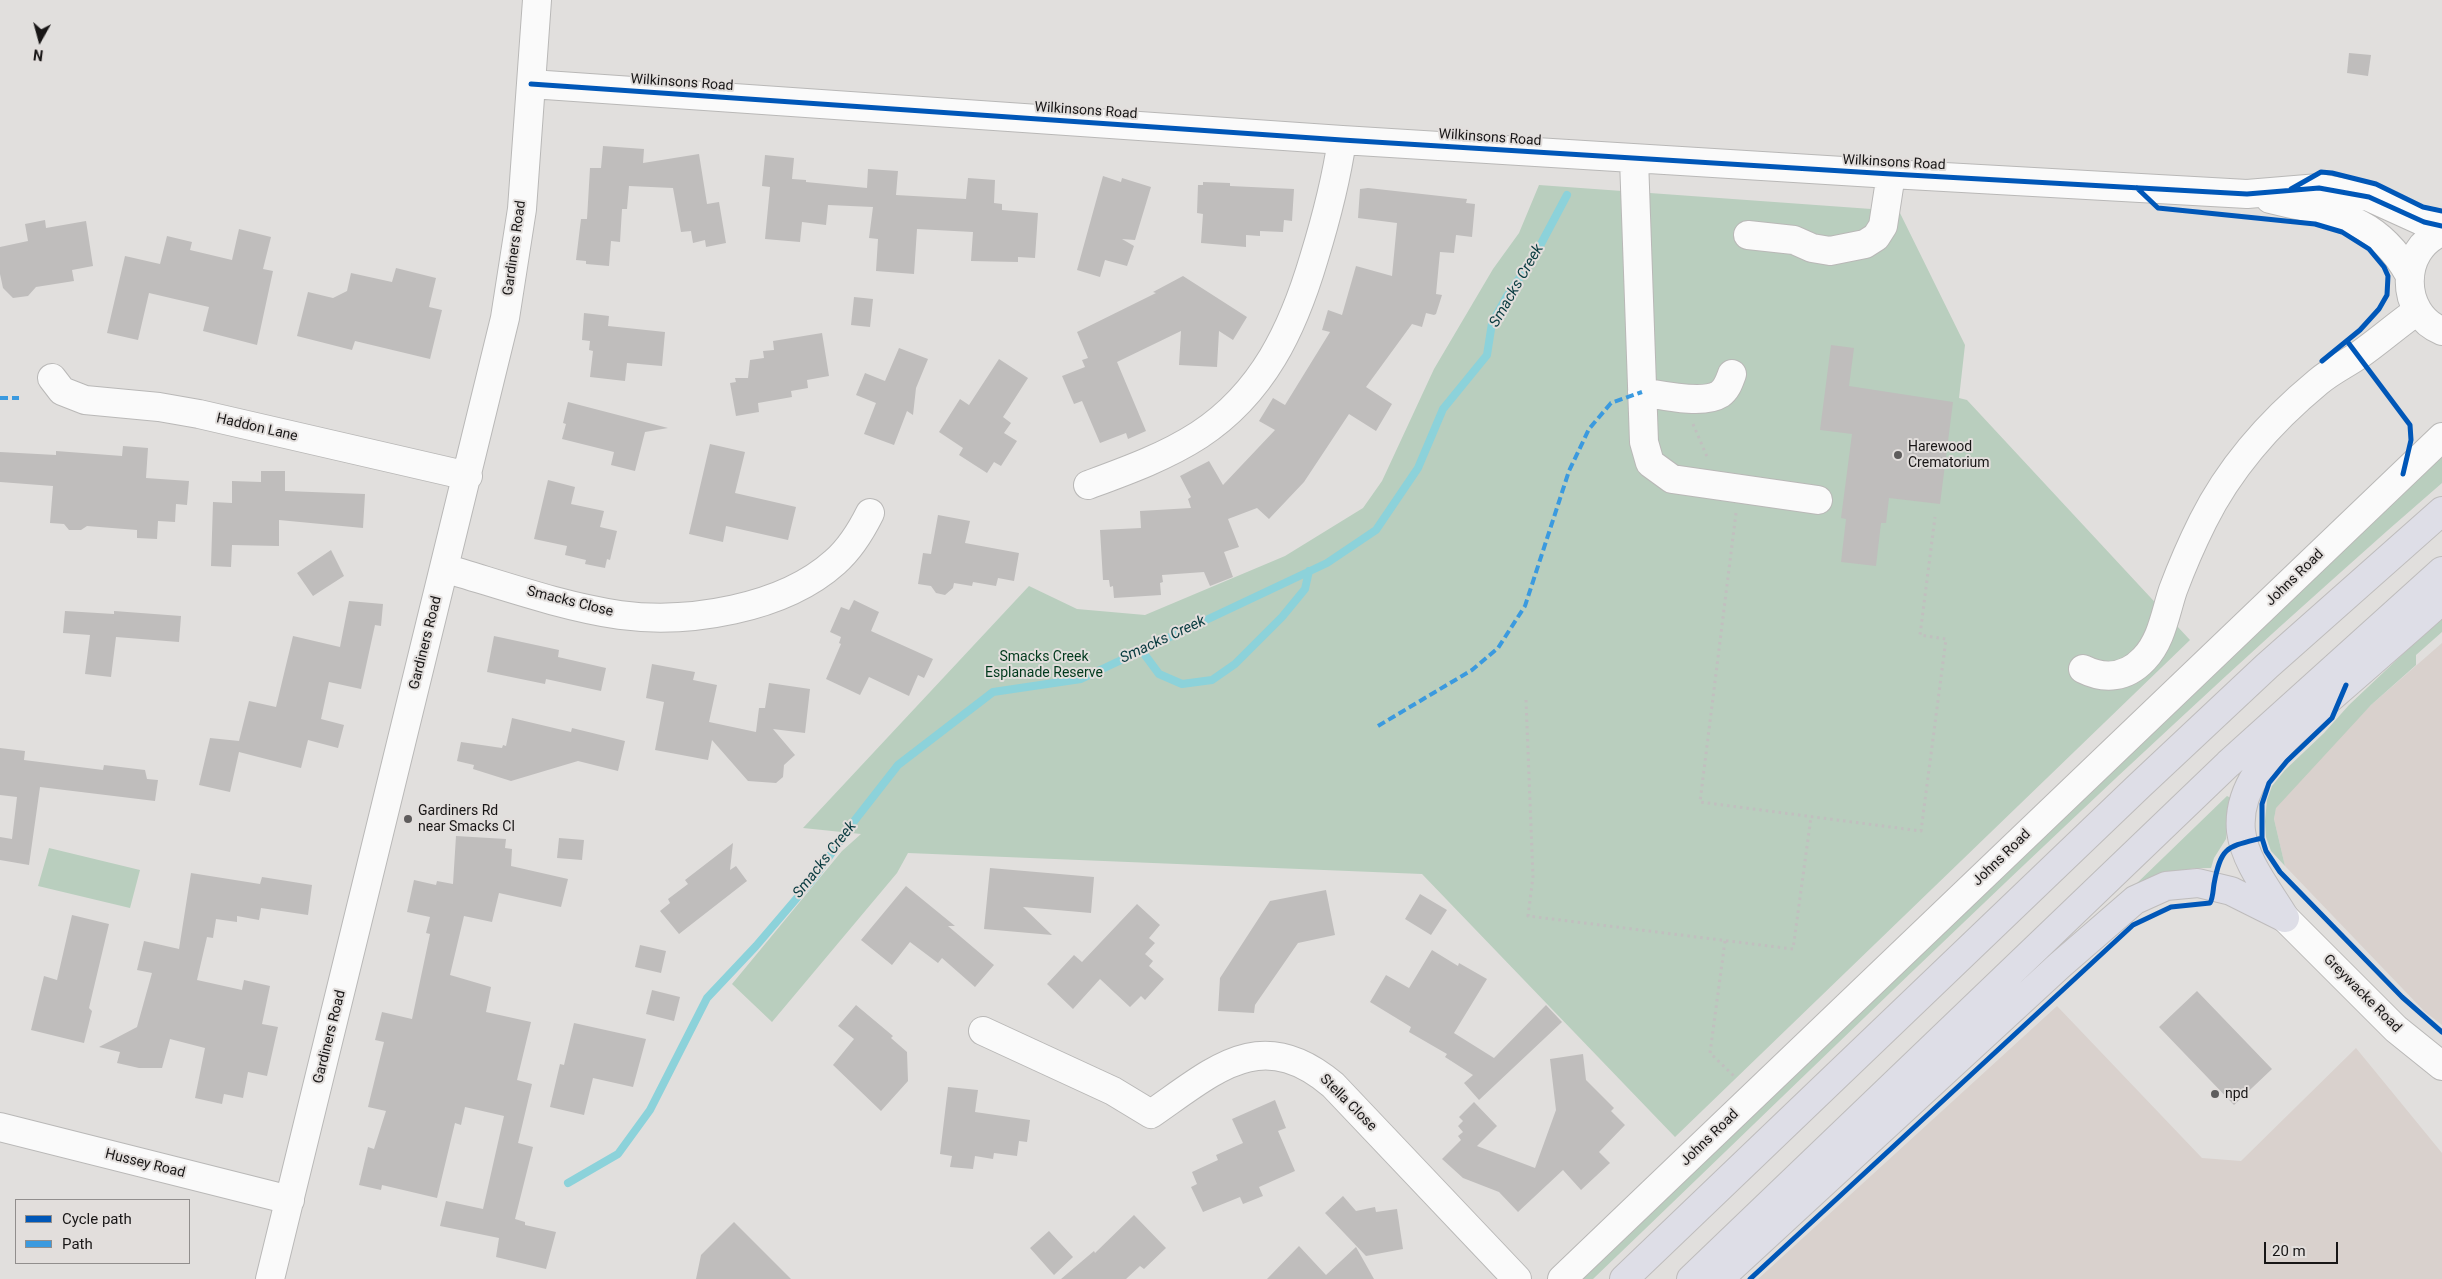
<!DOCTYPE html>
<style>
body{margin:0}
#map{position:relative;width:2442px;height:1279px;overflow:hidden;background:#e1dfdd;font-family:Roboto,sans-serif}
canvas{display:block}
.legend{position:absolute;left:15px;top:1199px;width:175px;height:65px;box-sizing:border-box;background:#e2dedc;border:1px solid #918e8d;margin:0;padding:6px 9px;list-style:none;font-size:15px;color:#181616}
.legend li{display:flex;align-items:center;gap:10px;height:25px}
.legend b{width:25px;border:1px solid #918e8d}
.north{position:absolute;left:15px;top:15px;width:50px;height:50px;-webkit-text-stroke:4px #e2dedc;paint-order:stroke;rotate:187deg;font-size:14px;font-weight:700;line-height:20px;text-align:center;color:#181616}
.north::after{content:'';display:block;margin:auto;width:18px;height:22px;background:#181616;clip-path:polygon(50% 0,100% 100%,50% 72%,0 100%)}
.scale{position:absolute;left:2264px;top:1242px;width:74px;height:22px;box-sizing:border-box;border:2px solid #181616;border-top:0;padding-left:6px;font-size:15px;line-height:18px;white-space:nowrap;color:#181616;-webkit-text-stroke:4px #e2dedc;paint-order:stroke}
</style>
<div id="map">
<canvas width="2442" height="1279"></canvas>
<ul class="legend">
<li><b style="height:6px;background:#0057b8"></b>Cycle path</li>
<li><b style="height:6px;background:#3b9adf"></b>Path</li>
</ul>
<div class="north">N</div>
<div class="scale">20 m</div>
</div>
<script>
const ctx = document.querySelector('canvas').getContext('2d');
ctx.lineJoin = 'round';
function fill(path, color) { ctx.fillStyle = color; ctx.fill(path, 'evenodd'); }
function trace(path, color, width, dash) { ctx.strokeStyle = color; ctx.lineWidth = width; ctx.lineCap = dash ? 'butt' : 'round'; ctx.setLineDash(dash || []); ctx.stroke(path); }
function write(font, color, halo, rows, align = 'center') {
  ctx.font = font + ' Roboto,sans-serif'; ctx.lineWidth = 4; ctx.setLineDash([]); ctx.textBaseline = 'middle'; ctx.strokeStyle = halo; ctx.fillStyle = color; for (const [text, x, y, turn = 0] of rows) {
    ctx.save(); ctx.translate(x, y); ctx.rotate((+turn || 0) * Math.PI / 180); ctx.textAlign = isNaN(turn) ? turn : align; if (halo) ctx.strokeText(text, 0, 0); ctx.fillText(text, 0, 0); ctx.restore();
  }
}
fill(new Path2D(`
 M 2442,643 L 2442,1025 L 2425,1012 L 2285,866 L 2274,819 L 2278,794 L 2371,705 Z
 M 2057,1006 L 2202,1158 L 2241,1161 L 2356,1048 L 2442,1153 L 2442,1279 L 1758,1279 Z`), '#d9d1cd');
fill(new Path2D(`
 M 1539,185 L 1899,211 L 1965,345 L 1959,398 L 1967,400 L 2190,640 L 1675,1137 L 1422,874 L 908,853 L 897,873 L 772,1022 L 732,984 L 842,851 L 861,834 L 803,828 L 1029,586 L 1077,609 L 1145,615 L 1285,556 L 1363,508 L 1382,481 L 1434,369 L 1493,269 L 1519,233 Z
 M 2442,447 L 2442,483 C 2149,737 1873,1011 1593,1279 L 1573,1279 Z
 M 2442,617 L 2442,632 L 2416,655 L 2416,665 L 2371,705 L 2276,808 L 2274,819 L 2285,866 L 2271,851 L 2266,837 L 2265,821 L 2267,800 L 2272,786 L 2285,770 L 2324,733 L 2349,705 Z
 M 2227,796 L 2231,798 L 2226,839 L 2214,858 L 2211,868 C 2182,867 2160,875 2134,886 Z
 M 49,848 L 140,870 L 130,908 L 38,886 Z`), '#b9cebe');
trace(new Path2D(`
 M 1142,651 L 1159,674 L 1182,684 L 1212,680 L 1235,664 L 1282,617 L 1305,589 L 1309,571
 M 568,1183 L 618,1154 L 650,1110 L 707,998 L 756,946 L 814,878 L 855,820 L 898,765 L 993,692 L 1081,679 L 1327,563 L 1376,530 L 1418,468 L 1443,409 L 1487,355 L 1492,323 L 1507,296 L 1534,257 L 1567,195`), '#8cd2da', 8);
fill(new Path2D(`
 M 2349,53 L 2371,55 L 2368,76 L 2347,73 Z
 M 603,146 L 644,149 L 643,163 L 699,154 L 707,204 L 719,202 L 726,243 L 706,247 L 705,240 L 693,243 L 691,231 L 681,232 L 673,188 L 629,186 L 627,209 L 622,209 L 620,242 L 611,241 L 609,266 L 586,264 L 586,261 L 576,260 L 581,219 L 587,219 L 590,168 L 601,168 Z
 M 765,155 L 794,158 L 792,179 L 806,180 L 806,182 L 867,188 L 868,169 L 898,171 L 896,195 L 966,199 L 968,178 L 995,180 L 994,203 L 1002,204 L 1002,210 L 1038,213 L 1035,258 L 1018,257 L 1018,262 L 971,261 L 973,232 L 917,229 L 914,274 L 876,271 L 878,239 L 869,238 L 873,207 L 828,205 L 826,225 L 802,222 L 800,242 L 765,239 L 770,187 L 762,186 Z
 M 1103,176 L 1121,182 L 1122,178 L 1151,187 L 1135,240 L 1122,239 L 1134,246 L 1127,266 L 1105,260 L 1100,277 L 1077,270 Z
 M 1203,182 L 1230,183 L 1230,186 L 1294,189 L 1292,221 L 1284,220 L 1283,232 L 1260,231 L 1260,236 L 1246,235 L 1246,247 L 1201,243 L 1203,214 L 1197,213 L 1198,185 L 1203,185 Z
 M 1368,188 L 1467,199 L 1466,203 L 1475,204 L 1472,237 L 1456,235 L 1454,253 L 1440,252 L 1436,294 L 1442,295 L 1436,314 L 1434,315 L 1426,313 L 1422,327 L 1412,324 L 1366,387 L 1392,404 L 1376,431 L 1349,414 L 1304,482 L 1269,519 L 1257,508 L 1228,519 L 1239,547 L 1224,552 L 1233,577 L 1210,586 L 1204,572 L 1162,575 L 1163,582 L 1160,583 L 1161,595 L 1114,598 L 1113,586 L 1110,587 L 1109,580 L 1103,580 L 1100,530 L 1141,528 L 1140,511 L 1191,508 L 1188,499 L 1191,497 L 1180,476 L 1209,461 L 1223,485 L 1275,430 L 1259,421 L 1273,398 L 1285,405 L 1330,332 L 1322,330 L 1328,310 L 1342,315 L 1356,266 L 1392,276 L 1397,223 L 1358,218 L 1360,189 Z
 M 45,220 L 46,228 L 86,221 L 93,266 L 72,270 L 74,281 L 36,287 L 28,296 L 13,298 L 3,288 L 0,274 L 0,247 L 28,241 L 25,224 Z
 M 239,229 L 271,237 L 263,269 L 273,271 L 257,345 L 203,331 L 209,307 L 149,293 L 138,340 L 107,333 L 125,256 L 160,264 L 167,236 L 192,242 L 190,250 L 232,260 Z
 M 396,268 L 436,278 L 429,307 L 442,310 L 430,359 L 355,341 L 352,350 L 297,336 L 308,292 L 333,298 L 347,291 L 351,273 L 392,282 Z
 M 1183,276 L 1247,317 L 1233,340 L 1219,331 L 1217,367 L 1179,365 L 1181,331 L 1117,362 L 1146,431 L 1128,439 L 1126,433 L 1100,443 L 1082,401 L 1074,404 L 1062,376 L 1085,367 L 1082,360 L 1088,358 L 1077,332 L 1156,293 L 1153,292 Z
 M 854,297 L 873,299 L 870,327 L 851,325 Z
 M 584,313 L 609,316 L 608,326 L 665,332 L 662,366 L 627,363 L 625,381 L 590,377 L 593,351 L 589,350 L 590,341 L 582,340 Z
 M 822,333 L 829,376 L 807,380 L 808,388 L 791,391 L 792,397 L 758,403 L 759,412 L 736,416 L 730,383 L 736,382 L 735,378 L 748,378 L 750,360 L 764,358 L 763,351 L 774,350 L 773,341 Z
 M 1831,345 L 1854,348 L 1849,386 L 1953,402 L 1940,504 L 1889,498 L 1886,523 L 1881,523 L 1876,566 L 1841,562 L 1846,519 L 1841,518 L 1852,434 L 1820,430 Z
 M 899,348 L 928,359 L 916,388 L 913,415 L 907,411 L 894,445 L 864,434 L 876,403 L 856,395 L 865,373 L 885,381 Z
 M 999,359 L 1028,378 L 1003,417 L 1011,423 L 1004,433 L 1017,441 L 1001,466 L 994,462 L 987,473 L 959,455 L 963,448 L 939,432 L 960,399 L 969,405 Z
 M 568,402 L 668,428 L 645,432 L 635,471 L 611,465 L 614,452 L 562,439 L 566,424 L 563,423 Z
 M 710,444 L 745,452 L 735,493 L 796,507 L 788,540 L 726,526 L 723,542 L 689,534 Z
 M 123,446 L 148,448 L 146,478 L 189,481 L 187,505 L 176,504 L 175,522 L 158,521 L 157,539 L 137,538 L 137,530 L 87,526 L 81,530 L 69,530 L 64,524 L 50,523 L 53,486 L 0,482 L 0,452 L 56,455 L 56,451 L 122,456 Z
 M 261,471 L 285,471 L 285,491 L 365,494 L 363,528 L 279,520 L 279,546 L 232,545 L 231,567 L 211,566 L 213,502 L 232,503 L 232,481 L 261,482 Z
 M 548,480 L 575,487 L 571,504 L 604,511 L 600,527 L 617,531 L 610,560 L 607,559 L 605,568 L 585,564 L 586,560 L 565,555 L 567,546 L 534,539 Z
 M 938,515 L 970,521 L 965,543 L 1019,553 L 1014,581 L 998,578 L 996,586 L 973,582 L 972,586 L 954,583 L 953,588 L 945,595 L 936,593 L 931,586 L 918,584 L 923,553 L 931,554 Z
 M 331,550 L 344,576 L 313,596 L 297,573 Z
 M 854,600 L 879,612 L 871,631 L 933,659 L 924,678 L 918,675 L 909,696 L 869,677 L 860,695 L 826,679 L 841,644 L 839,643 L 841,637 L 830,632 L 841,607 L 849,610 Z
 M 349,601 L 383,604 L 381,626 L 375,625 L 361,689 L 329,682 L 321,719 L 344,725 L 338,748 L 308,740 L 301,768 L 239,752 L 230,792 L 199,785 L 210,738 L 239,741 L 249,701 L 276,707 L 293,636 L 340,647 Z
 M 65,611 L 114,614 L 114,611 L 181,616 L 179,642 L 116,637 L 111,677 L 85,674 L 90,635 L 63,633 Z
 M 494,636 L 559,650 L 558,657 L 606,668 L 601,691 L 546,679 L 545,684 L 487,672 Z
 M 652,664 L 695,672 L 693,680 L 717,685 L 709,722 L 756,732 L 759,708 L 765,708 L 769,683 L 810,689 L 805,733 L 773,729 L 795,755 L 784,765 L 783,777 L 776,783 L 748,781 L 712,740 L 708,760 L 655,750 L 664,702 L 646,698 Z
 M 512,718 L 571,732 L 572,728 L 625,741 L 618,771 L 578,761 L 511,781 L 473,769 L 474,765 L 457,761 L 461,742 L 502,748 L 503,745 L 506,746 Z
 M 0,748 L 25,751 L 24,760 L 103,770 L 104,765 L 145,770 L 147,779 L 158,780 L 155,801 L 40,787 L 29,865 L 0,860 L 0,837 L 12,839 L 17,797 L 0,795 Z
 M 456,836 L 506,839 L 505,848 L 512,849 L 511,866 L 568,879 L 561,907 L 499,893 L 492,922 L 464,916 L 450,975 L 491,987 L 486,1012 L 531,1022 L 517,1080 L 532,1084 L 518,1143 L 533,1147 L 515,1219 L 525,1222 L 525,1225 L 556,1232 L 546,1269 L 496,1257 L 499,1238 L 440,1226 L 446,1201 L 483,1209 L 504,1116 L 465,1107 L 461,1125 L 455,1123 L 437,1198 L 382,1185 L 381,1190 L 359,1185 L 368,1147 L 374,1149 L 386,1111 L 368,1107 L 384,1042 L 375,1040 L 382,1012 L 412,1019 L 430,934 L 426,933 L 430,917 L 407,912 L 414,880 L 436,885 L 437,881 L 453,884 Z
 M 559,838 L 584,840 L 582,860 L 557,858 Z
 M 733,843 L 730,870 L 736,866 L 747,881 L 679,934 L 660,911 L 670,903 L 668,899 L 688,884 L 685,880 Z
 M 990,868 L 1094,877 L 1091,913 L 1023,907 L 1052,935 L 984,929 Z
 M 191,873 L 260,884 L 262,877 L 312,885 L 308,915 L 261,908 L 259,920 L 237,916 L 237,922 L 216,919 L 213,938 L 207,937 L 197,980 L 242,990 L 244,980 L 270,986 L 262,1024 L 278,1027 L 267,1076 L 248,1072 L 243,1098 L 224,1094 L 222,1104 L 195,1098 L 205,1048 L 170,1039 L 162,1068 L 139,1068 L 117,1063 L 120,1052 L 99,1047 L 137,1027 L 152,973 L 137,970 L 144,941 L 179,949 Z
 M 906,886 L 955,926 L 948,926 L 994,965 L 975,987 L 942,958 L 938,963 L 910,942 L 892,965 L 861,940 Z
 M 1326,890 L 1335,935 L 1298,943 L 1255,1005 L 1254,1013 L 1218,1011 L 1220,978 L 1270,901 Z
 M 1420,894 L 1447,910 L 1431,935 L 1405,919 Z
 M 1137,904 L 1160,925 L 1149,938 L 1155,943 L 1145,954 L 1153,961 L 1149,966 L 1164,979 L 1145,1000 L 1141,996 L 1130,1007 L 1100,979 L 1073,1009 L 1047,984 L 1074,955 L 1082,962 Z
 M 72,915 L 109,924 L 89,1008 L 92,1011 L 84,1043 L 31,1030 L 44,976 L 57,980 Z
 M 640,945 L 666,951 L 661,973 L 635,967 Z
 M 1432,950 L 1458,966 L 1459,963 L 1487,979 L 1454,1033 L 1494,1058 L 1546,1005 L 1562,1022 L 1479,1100 L 1464,1083 L 1473,1075 L 1445,1057 L 1447,1054 L 1409,1032 L 1411,1027 L 1370,1002 L 1386,975 L 1409,988 Z
 M 652,990 L 680,997 L 674,1021 L 646,1014 Z
 M 2197,991 L 2272,1069 L 2234,1105 L 2159,1027 Z
 M 856,1005 L 893,1036 L 891,1038 L 907,1052 L 908,1081 L 881,1111 L 833,1065 L 854,1039 L 838,1026 Z
 M 574,1023 L 646,1039 L 633,1087 L 593,1078 L 584,1115 L 550,1107 L 560,1064 L 564,1065 Z
 M 1583,1054 L 1586,1080 L 1614,1108 L 1611,1111 L 1625,1125 L 1599,1152 L 1610,1163 L 1581,1190 L 1563,1170 L 1518,1212 L 1499,1192 L 1463,1178 L 1442,1159 L 1461,1140 L 1458,1136 L 1463,1132 L 1458,1126 L 1463,1121 L 1459,1117 L 1474,1102 L 1497,1126 L 1477,1146 L 1535,1168 L 1556,1110 L 1550,1059 Z
 M 948,1087 L 978,1090 L 975,1112 L 1030,1120 L 1027,1142 L 1019,1141 L 1017,1156 L 994,1153 L 993,1159 L 975,1156 L 973,1169 L 950,1167 L 952,1156 L 940,1154 Z
 M 1275,1100 L 1286,1128 L 1278,1131 L 1295,1171 L 1259,1187 L 1263,1196 L 1243,1204 L 1240,1197 L 1203,1212 L 1191,1187 L 1197,1184 L 1192,1172 L 1218,1160 L 1216,1155 L 1243,1143 L 1232,1119 Z
 M 1343,1196 L 1356,1211 L 1375,1207 L 1376,1212 L 1397,1209 L 1403,1249 L 1366,1256 L 1325,1213 Z
 M 1134,1215 L 1166,1248 L 1144,1269 L 1140,1266 L 1126,1279 L 1061,1279 L 1094,1251 L 1095,1253 Z
 M 734,1222 L 791,1279 L 696,1279 L 701,1255 Z
 M 1049,1231 L 1073,1257 L 1054,1275 L 1030,1248 Z
 M 1299,1246 L 1326,1275 L 1356,1247 L 1374,1279 L 1267,1279 Z`), '#bfbdbc');
const minor = new Path2D(`
 M 531,84 L 1342,140 L 1891,174 L 2247,194 L 2319,188 L 2369,197 L 2424,222 L 2442,226
 M 1634,159 L 1644,442 L 1650,463 L 1672,479 L 1818,500
 M 2270,199 C 2331,214 2375,214 2409,274
 M 2442,232 C 2399,249 2399,314 2442,331
 M 1748,235 L 1794,240 L 1812,248 L 1830,251 L 1865,244 L 1876,237 L 1883,226 L 1891,174
 M 52,378 L 62,391 L 85,400 L 159,407 L 199,414 L 468,476
 M 1642,392 C 1661,395 1703,405 1720,394 C 1727,389 1729,382 1732,374
 M 1088,485 C 1126,471 1165,457 1199,435 C 1263,393 1293,329 1314,258 C 1326,219 1336,181 1342,140
 M 444,568 C 502,585 560,606 620,615 C 688,624 783,609 835,562 C 851,548 861,531 870,513
 M 2083,669 C 2105,680 2126,678 2144,659 C 2162,640 2165,614 2173,590 C 2182,566 2192,543 2203,521 C 2230,467 2272,420 2318,382 C 2331,371 2346,364 2359,355 C 2379,341 2397,325 2417,311
 M 2285,918 L 2396,1029 L 2442,1066
 M 983,1031 L 1113,1091 L 1151,1114 C 1215,1070 1261,1024 1333,1085 L 1517,1279
 M 0,1127 L 290,1200
 M 270,1279 L 505,318 L 522,209 L 537,0
 M 1562,1279 L 2442,437`);
const highway = new Path2D(`
 M 2285,918 C 2269,891 2245,863 2241,831 C 2239,811 2246,790 2257,773 C 2275,745 2304,723 2328,700 C 2366,667 2404,634 2442,600
 M 1624,1279 L 2139,786 L 2267,666 L 2442,511
 M 1691,1279 L 2228,764 L 2442,571
 M 1719,1279 L 2060,965 L 2135,900 L 2166,886 L 2198,883 L 2231,891 L 2285,918`);
trace(minor, '#b9b8b7', 30);
trace(highway, '#bebcbc', 30);
trace(new Path2D(`
 M 1693,424 L 1708,459
 M 1736,513 L 1700,802 L 1921,831 L 1946,639 L 1920,635 L 1935,517
 M 1526,700 L 1533,877 L 1528,916 L 1793,949 L 1811,817
 M 1725,941 L 1710,1053 L 1736,1078`), '#c1bfbf', 3, [2.5, 4]);
trace(minor, '#fafafa', 28);
trace(highway, '#dedee7', 28);
trace(new Path2D(`
 M 0,398 L 19,398
 M 1378,726 L 1472,670 L 1498,648 L 1525,606 L 1569,471 L 1589,429 L 1611,403 L 1642,392`), '#3b9adf', 4, [8, 4]);
trace(new Path2D(`
 M 531,84 L 1342,140 L 1891,174 L 2247,194 L 2319,188 L 2369,197 L 2424,222 L 2442,226
 M 2137,188 L 2158,208 L 2315,224 L 2342,232 L 2369,249 L 2384,267 L 2388,276 L 2387,295 L 2379,309 L 2360,330 L 2322,361
 M 2291,189 L 2321,172 L 2332,173 L 2376,184 L 2423,207 L 2442,211
 M 2347,341 L 2410,425 L 2411,440 L 2403,474
 M 2262,838 L 2266,851 L 2280,872 L 2402,997 L 2442,1032
 M 1750,1279 L 2133,925 L 2171,907 L 2210,903 C 2213,898 2213,890 2214,884 C 2221,846 2227,847 2262,838 L 2262,804 L 2269,783 L 2287,761 L 2332,718 L 2346,685`), '#0057b8', 5);
for (const [x, y, r, color] of [
 [1898,455,5,"#5e5c5c"],
 [408,819,5,"#5e5c5c"],
 [2215,1094,5,"#5e5c5c"]
]) { const dot = new Path2D(); dot.arc(x, y, r, 0, 2 * Math.PI); ctx.fillStyle = color; ctx.fill(dot); trace(dot, '#e2dedc', 2); }
write('14px', '#181616', '#e2dedc', [
 ["Wilkinsons Road",682,83,4],
 ["Wilkinsons Road",1086,111,4],
 ["Wilkinsons Road",1490,138,4],
 ["Wilkinsons Road",1894,163,3],
 ["Gardiners Road",515,248,-82],
 ["Haddon Lane",257,428,13],
 ["Johns Road",2295,578,-44],
 ["Smacks Close",570,602,14],
 ["Gardiners Road",426,643,-76],
 ["Johns Road",2002,858,-44],
 ["Greywacke Road",2362,994,45],
 ["Gardiners Road",330,1037,-76],
 ["Stella Close",1348,1103,45],
 ["Johns Road",1710,1138,-44],
 ["Hussey Road",145,1164,14]
]);
write('14px', '#181616', '#e2dedc', [
 ["Harewood",1908,447],
 ["Crematorium",1908,463],
 ["Gardiners Rd",418,811],
 ["near Smacks Cl",418,827],
 ["npd",2225,1094]
], 'left');
write('14px', '#00391c', '#e2dedc', [
 ["Smacks Creek",1044,657],
 ["Esplanade Reserve",1044,673]
]);
write('italic 15px', '#083a3f', '#e2dedc', [
 ["Smacks Creek",1517,286,-60],
 ["Smacks Creek",1163,640,-25],
 ["Smacks Creek",825,860,-52]
]);
</script>
